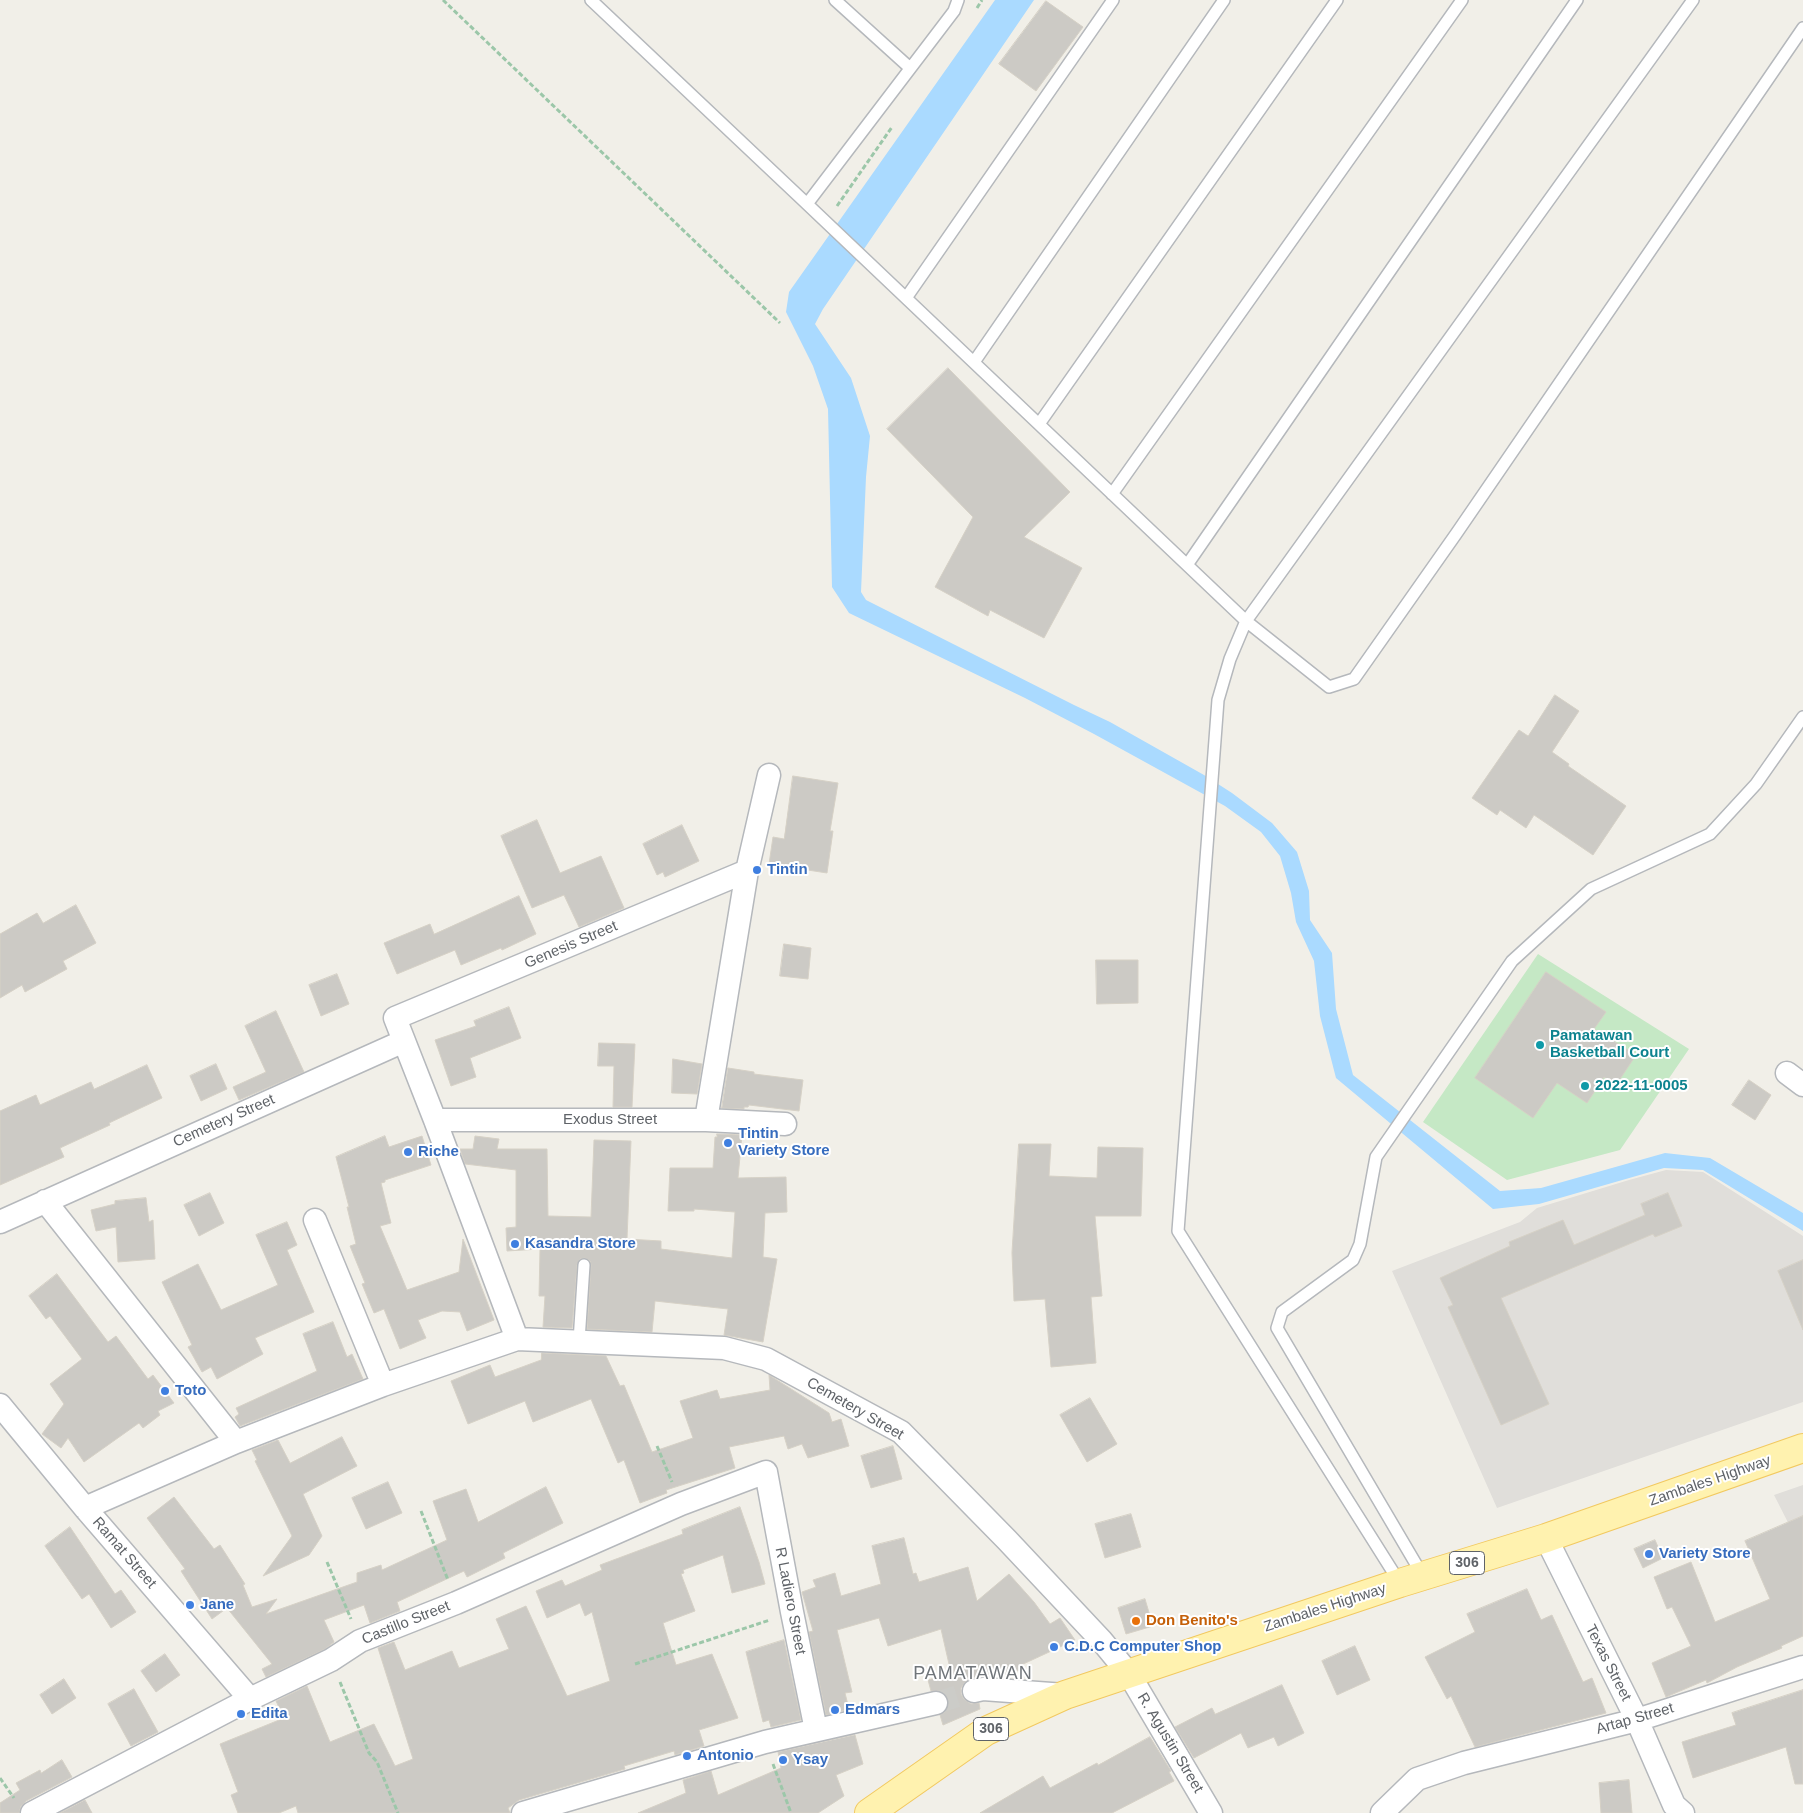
<!DOCTYPE html>
<style>
body{margin:0}
canvas{display:block;background:#f1efe8}
</style>
<canvas width="1803" height="1813"></canvas>
<script>
const ctx = document.querySelector('canvas').getContext('2d');
ctx.lineJoin = 'round';
function fill(path, color) { ctx.fillStyle = color; ctx.fill(path, 'evenodd'); }
function trace(path, color, width, dash) { ctx.strokeStyle = color; ctx.lineWidth = width; ctx.lineCap = dash ? 'butt' : 'round'; ctx.setLineDash(dash || []); ctx.stroke(path); }
function write(font, color, halo, rows, align = 'center') {
  ctx.font = font + ' Arial,sans-serif'; ctx.lineWidth = 4; ctx.setLineDash([]); ctx.textBaseline = 'middle'; ctx.strokeStyle = halo; ctx.fillStyle = color; for (const [text, x, y, turn = 0] of rows) {
    ctx.save(); ctx.translate(x, y); ctx.rotate((+turn || 0) * Math.PI / 180); ctx.textAlign = isNaN(turn) ? turn : align; if (halo) ctx.strokeText(text, 0, 0); ctx.fillText(text, 0, 0); ctx.restore();
  }
}
fill(new Path2D(`
 M 1666,1170 L 1703,1172 L 1803,1236 L 1803,1402 L 1497,1508 L 1392,1271 L 1520,1222 L 1537,1208 L 1629,1180 Z
 M 1803,1485 L 1803,1552 L 1774,1495 Z`), '#e0deda');
fill(new Path2D(`
 M 1538,954 L 1689,1049 L 1620,1150 L 1507,1180 L 1423,1122 Z`), '#c5e8c5');
fill(new Path2D(`
 M 995,0 L 1034,0 L 823,309 L 815,324 L 851,378 L 870,436 L 866,477 L 861,592 L 866,600 L 1074,705 L 1110,722 L 1204,775 L 1232,793 L 1272,823 L 1297,852 L 1309,891 L 1310,920 L 1332,953 L 1336,1009 L 1353,1075 L 1500,1191 L 1541,1188 L 1665,1153 L 1710,1158 L 1803,1213 L 1803,1231 L 1703,1170 L 1664,1168 L 1539,1204 L 1493,1209 L 1336,1078 L 1320,1016 L 1314,961 L 1296,922 L 1291,893 L 1280,856 L 1261,832 L 1225,806 L 1094,734 L 1025,698 L 849,613 L 832,587 L 828,409 L 813,366 L 786,312 L 789,292 Z`), '#aadaff');
const building = new Path2D(`
 M 1046,1 L 1083,27 L 1036,91 L 999,64 Z
 M 948,368 L 1070,492 L 1024,537 L 1082,568 L 1044,638 L 990,610 L 988,616 L 935,587 L 973,517 L 887,429 Z
 M 1555,695 L 1579,711 L 1552,752 L 1569,764 L 1568,766 L 1626,806 L 1593,855 L 1534,815 L 1526,828 L 1500,810 L 1497,815 L 1472,798 L 1519,730 L 1528,736 Z
 M 793,776 L 838,783 L 830,831 L 833,831 L 827,873 L 769,864 L 773,837 L 784,839 Z
 M 537,820 L 560,873 L 601,856 L 624,908 L 579,927 L 564,895 L 532,908 L 501,836 Z
 M 682,825 L 699,861 L 665,877 L 663,872 L 657,875 L 643,844 Z
 M 519,896 L 536,934 L 502,950 L 501,948 L 461,965 L 455,950 L 397,974 L 384,943 L 430,924 L 434,934 Z
 M 76,905 L 96,943 L 63,961 L 67,969 L 25,992 L 22,985 L 0,998 L 0,934 L 37,913 L 43,923 Z
 M 784,944 L 811,948 L 808,979 L 780,976 Z
 M 1096,960 L 1138,960 L 1138,1003 L 1097,1004 Z
 M 1546,972 L 1606,1012 L 1594,1029 L 1636,1055 L 1616,1085 L 1604,1077 L 1587,1103 L 1557,1083 L 1533,1118 L 1475,1078 Z
 M 337,974 L 349,1004 L 321,1016 L 309,985 Z
 M 509,1007 L 521,1038 L 470,1058 L 476,1077 L 451,1086 L 435,1040 L 476,1026 L 474,1021 Z
 M 276,1011 L 304,1072 L 239,1100 L 233,1087 L 266,1072 L 245,1026 Z
 M 599,1043 L 635,1044 L 632,1107 L 613,1107 L 614,1066 L 598,1066 Z
 M 673,1059 L 702,1064 L 697,1094 L 672,1093 Z
 M 216,1064 L 227,1089 L 201,1101 L 190,1076 Z
 M 147,1065 L 162,1098 L 109,1123 L 110,1125 L 60,1148 L 64,1157 L 0,1185 L 0,1111 L 36,1095 L 40,1105 L 91,1082 L 94,1089 Z
 M 728,1068 L 754,1072 L 754,1074 L 803,1080 L 799,1111 L 749,1105 L 748,1107 L 744,1107 L 744,1109 L 722,1108 Z
 M 1749,1080 L 1771,1095 L 1755,1120 L 1732,1105 Z
 M 717,1134 L 742,1135 L 738,1178 L 786,1177 L 787,1212 L 765,1213 L 763,1257 L 777,1259 L 763,1342 L 724,1335 L 728,1309 L 655,1301 L 652,1332 L 587,1329 L 591,1265 L 590,1261 L 585,1258 L 580,1259 L 577,1265 L 572,1328 L 543,1327 L 545,1296 L 539,1296 L 540,1249 L 507,1251 L 506,1228 L 516,1227 L 516,1170 L 465,1164 L 460,1149 L 473,1149 L 475,1136 L 499,1139 L 497,1149 L 547,1149 L 548,1216 L 591,1217 L 594,1140 L 631,1141 L 627,1239 L 661,1241 L 661,1249 L 732,1258 L 735,1212 L 694,1209 L 694,1211 L 668,1211 L 670,1168 L 713,1168 L 715,1137 L 717,1137 Z
 M 385,1136 L 389,1147 L 422,1136 L 431,1165 L 385,1180 L 385,1182 L 381,1183 L 391,1223 L 380,1226 L 407,1290 L 459,1272 L 463,1239 L 494,1320 L 467,1331 L 460,1312 L 442,1311 L 418,1320 L 426,1338 L 400,1349 L 384,1309 L 374,1313 L 362,1284 L 365,1283 L 350,1246 L 356,1244 L 347,1207 L 349,1207 L 336,1157 Z
 M 1019,1144 L 1051,1144 L 1049,1176 L 1097,1178 L 1098,1147 L 1143,1148 L 1141,1216 L 1095,1216 L 1102,1296 L 1091,1297 L 1096,1363 L 1051,1367 L 1045,1299 L 1014,1301 L 1012,1253 Z
 M 210,1193 L 224,1223 L 199,1236 L 184,1205 Z
 M 1668,1193 L 1682,1226 L 1655,1237 L 1653,1234 L 1501,1298 L 1549,1404 L 1501,1425 L 1448,1307 L 1453,1305 L 1440,1278 L 1510,1246 L 1509,1242 L 1563,1220 L 1574,1245 L 1645,1215 L 1641,1204 Z
 M 146,1198 L 149,1222 L 153,1220 L 155,1259 L 118,1262 L 116,1227 L 96,1231 L 91,1210 L 115,1204 L 115,1201 Z
 M 287,1222 L 297,1245 L 287,1250 L 314,1312 L 255,1338 L 263,1354 L 217,1379 L 211,1367 L 202,1372 L 188,1347 L 192,1345 L 162,1282 L 198,1264 L 221,1310 L 278,1285 L 256,1235 Z
 M 1803,1260 L 1803,1330 L 1778,1271 Z
 M 57,1274 L 108,1342 L 116,1336 L 148,1379 L 153,1375 L 174,1403 L 158,1411 L 160,1415 L 143,1428 L 139,1423 L 84,1462 L 68,1438 L 61,1448 L 42,1434 L 64,1404 L 50,1384 L 82,1359 L 50,1316 L 46,1319 L 29,1296 Z
 M 333,1322 L 347,1357 L 352,1354 L 363,1379 L 240,1426 L 235,1417 L 239,1414 L 236,1408 L 317,1371 L 303,1334 Z
 M 542,1353 L 606,1356 L 620,1386 L 624,1385 L 652,1452 L 693,1438 L 680,1401 L 717,1390 L 720,1399 L 770,1390 L 769,1375 L 829,1413 L 832,1422 L 841,1419 L 849,1446 L 808,1458 L 802,1444 L 788,1449 L 784,1436 L 729,1447 L 735,1468 L 666,1490 L 667,1493 L 640,1503 L 624,1460 L 618,1463 L 591,1399 L 533,1422 L 525,1401 L 468,1424 L 451,1381 L 490,1365 L 495,1377 L 541,1360 Z
 M 1090,1398 L 1117,1444 L 1087,1462 L 1060,1415 Z
 M 342,1437 L 357,1466 L 303,1494 L 322,1536 L 309,1555 L 263,1576 L 292,1536 L 255,1461 L 257,1460 L 252,1450 L 278,1440 L 290,1463 Z
 M 893,1446 L 902,1479 L 871,1488 L 861,1456 Z
 M 388,1482 L 402,1513 L 366,1529 L 352,1498 Z
 M 546,1487 L 563,1523 L 503,1553 L 505,1558 L 467,1577 L 464,1571 L 397,1602 L 400,1611 L 370,1623 L 364,1605 L 324,1620 L 334,1642 L 325,1649 L 266,1677 L 262,1669 L 272,1664 L 227,1608 L 212,1619 L 181,1571 L 185,1569 L 147,1518 L 174,1497 L 214,1549 L 220,1545 L 245,1584 L 243,1585 L 252,1607 L 277,1599 L 266,1614 L 357,1582 L 357,1573 L 381,1565 L 382,1570 L 447,1540 L 433,1501 L 466,1489 L 478,1522 Z
 M 740,1507 L 759,1562 L 765,1584 L 732,1593 L 723,1555 L 683,1570 L 684,1573 L 681,1574 L 695,1611 L 663,1623 L 676,1665 L 712,1654 L 738,1718 L 699,1730 L 704,1746 L 675,1755 L 674,1751 L 624,1766 L 625,1769 L 519,1800 L 508,1808 L 510,1813 L 298,1813 L 296,1806 L 279,1813 L 238,1813 L 231,1795 L 238,1792 L 220,1744 L 284,1718 L 276,1701 L 307,1686 L 330,1742 L 374,1724 L 395,1766 L 413,1759 L 378,1648 L 394,1642 L 405,1670 L 452,1651 L 459,1668 L 509,1649 L 496,1619 L 526,1606 L 567,1696 L 610,1681 L 592,1612 L 585,1616 L 580,1603 L 547,1618 L 536,1591 L 562,1580 L 565,1586 L 602,1570 L 600,1565 L 683,1534 L 682,1530 Z
 M 1131,1514 L 1141,1547 L 1105,1558 L 1095,1524 Z
 M 1803,1516 L 1803,1636 L 1781,1646 L 1782,1648 L 1737,1667 L 1707,1683 L 1706,1680 L 1666,1697 L 1652,1663 L 1691,1646 L 1672,1607 L 1667,1609 L 1654,1577 L 1691,1562 L 1715,1622 L 1770,1599 L 1745,1541 Z
 M 70,1527 L 115,1594 L 121,1590 L 136,1612 L 111,1628 L 89,1594 L 82,1599 L 45,1546 Z
 M 904,1538 L 913,1574 L 916,1573 L 919,1582 L 968,1567 L 977,1601 L 1009,1574 L 1034,1602 L 1050,1624 L 1060,1618 L 1075,1640 L 1019,1666 L 1020,1670 L 998,1677 L 980,1676 L 966,1681 L 961,1688 L 961,1694 L 964,1699 L 971,1704 L 979,1703 L 980,1709 L 943,1725 L 940,1715 L 945,1712 L 948,1707 L 949,1700 L 945,1694 L 940,1691 L 931,1691 L 928,1680 L 951,1673 L 941,1629 L 888,1646 L 879,1618 L 837,1630 L 852,1692 L 845,1693 L 849,1709 L 826,1715 L 809,1632 L 813,1631 L 802,1592 L 816,1587 L 813,1580 L 835,1573 L 841,1596 L 881,1584 L 872,1546 Z
 M 1655,1540 L 1663,1558 L 1643,1568 L 1634,1549 Z
 M 1527,1589 L 1541,1620 L 1552,1615 L 1583,1682 L 1592,1678 L 1606,1713 L 1475,1747 L 1451,1696 L 1447,1699 L 1425,1657 L 1475,1632 L 1467,1614 Z
 M 1145,1599 L 1153,1626 L 1126,1634 L 1118,1608 Z
 M 784,1640 L 801,1720 L 771,1727 L 769,1720 L 763,1722 L 746,1652 Z
 M 1355,1646 L 1370,1680 L 1337,1695 L 1322,1661 Z
 M 165,1654 L 180,1675 L 156,1692 L 141,1671 Z
 M 64,1679 L 76,1698 L 52,1714 L 40,1695 Z
 M 1282,1685 L 1304,1733 L 1278,1746 L 1274,1737 L 1248,1748 L 1241,1733 L 1194,1758 L 1175,1727 L 1212,1708 L 1215,1714 Z
 M 134,1689 L 158,1732 L 131,1746 L 108,1704 Z
 M 1803,1690 L 1803,1784 L 1795,1784 L 1786,1747 L 1693,1778 L 1682,1742 L 1736,1725 L 1732,1713 Z
 M 855,1735 L 863,1764 L 836,1775 L 844,1796 L 818,1813 L 638,1813 L 686,1793 L 683,1780 L 711,1771 L 718,1795 L 781,1768 L 778,1752 Z
 M 1150,1737 L 1171,1771 L 1169,1772 L 1174,1781 L 1112,1813 L 980,1813 L 1043,1776 L 1050,1788 L 1097,1763 L 1098,1765 Z
 M 62,1760 L 72,1777 L 26,1801 L 21,1806 L 19,1813 L 0,1813 L 0,1803 L 20,1790 L 16,1783 L 40,1770 L 41,1773 Z
 M 1629,1780 L 1632,1813 L 1601,1813 L 1599,1783 Z
 M 85,1800 L 92,1813 L 60,1813 Z`);
fill(building, '#cccac5');
trace(building, '#d6d1c6', 1);
trace(new Path2D(`
 M 936,1703 L 974,1691`), '#ccccc8', 22, [22, 11]);
const lane = new Path2D(`
 M 591,0 L 807,204
 M 835,0 L 910,68
 M 958,0 L 954,11 L 807,204 L 1246,621 L 1230,659 L 1218,700 L 1178,1231 L 1400,1583
 M 1693,0 L 1246,621 L 1329,687 L 1354,679 L 1456,534 L 1803,28
 M 906,298 L 1113,0
 M 974,362 L 1224,0
 M 1039,424 L 1337,0
 M 1112,494 L 1462,0
 M 1187,565 L 1577,0
 M 579,1341 L 584,1265
 M 1423,1576 L 1277,1328 L 1282,1312 L 1353,1260 L 1360,1244 L 1376,1157 L 1512,961 L 1591,889 L 1710,834 L 1756,784 L 1803,717`);
const street = new Path2D(`
 M 1787,1073 L 1803,1085
 M 435,1120 L 706,1120 L 785,1124
 M 706,1120 L 747,871 L 769,775
 M 45,1201 L 236,1442
 M 315,1220 L 383,1385
 M 0,1222 L 404,1041
 M 517,1339 L 435,1120 L 395,1018 L 747,871
 M 0,1405 L 85,1508 L 250,1699
 M 85,1508 L 236,1442 L 383,1385 L 517,1339 L 724,1348 L 766,1359 L 901,1432 L 1007,1540 L 1101,1640 L 1129,1674 L 1211,1813
 M 1546,1538 L 1637,1720 L 1674,1805 L 1683,1813
 M 974,1691 L 983,1689 L 1065,1695
 M 32,1813 L 250,1699 L 331,1660 L 360,1641 L 456,1603 L 681,1504 L 766,1472 L 792,1612 L 816,1730
 M 523,1813 L 765,1742 L 936,1703
 M 1382,1813 L 1417,1779 L 1464,1763 L 1637,1720 L 1803,1667`);
const primary = new Path2D(`
 M 869,1813 L 986,1731 L 1065,1695 L 1400,1583 L 1546,1538 L 1803,1448`);
trace(lane, '#b5b8bc', 14);
trace(street, '#b5b8bc', 25);
trace(primary, '#f2c960', 30);
trace(new Path2D(`
 M 443,0 L 780,323
 M 977,8 L 982,0
 M 837,206 L 892,127
 M 657,1446 L 672,1482
 M 421,1511 L 448,1580
 M 327,1562 L 351,1619
 M 635,1664 L 770,1620
 M 340,1682 L 369,1753 L 377,1762 L 398,1813
 M 773,1764 L 791,1813
 M 0,1778 L 14,1798`), '#9cc7a9', 3, [5, 2.5]);
trace(lane, '#fff', 11);
trace(street, '#fff', 22);
trace(primary, '#fff2af', 28);
for (const [x, y, r, color] of [
 [757,870,5,"#3f7fe0"],
 [1540,1045,5,"#0f9aa8"],
 [1585,1086,5,"#0f9aa8"],
 [728,1143,5,"#3f7fe0"],
 [408,1152,5,"#3f7fe0"],
 [515,1244,5,"#3f7fe0"],
 [165,1391,5,"#3f7fe0"],
 [1649,1554,5,"#3f7fe0"],
 [190,1605,5,"#3f7fe0"],
 [1136,1621,5,"#e8710a"],
 [1054,1647,5,"#3f7fe0"],
 [835,1710,5,"#3f7fe0"],
 [241,1714,5,"#3f7fe0"],
 [687,1756,5,"#3f7fe0"],
 [783,1760,5,"#3f7fe0"]
]) { const dot = new Path2D(); dot.arc(x, y, r, 0, 2 * Math.PI); ctx.fillStyle = color; ctx.fill(dot); trace(dot, '#fff', 2); }
for (const [x, y, w] of [
 [1467,1563,35],
 [991,1729,35]
]) { const box = new Path2D(); box.roundRect(x - w / 2, y - 11.5, w, 23, 4); ctx.fillStyle = '#fff'; ctx.fill(box); trace(box, '#5f6368', 1); }
write('bold 14px', '#5f6368', null, [
 ["306",1467,1563],
 ["306",991,1729]
]);
write('bold 15px', '#366cbe', '#fff', [
 ["Tintin",767,870],
 ["Tintin",738,1134],
 ["Variety Store",738,1151],
 ["Riche",418,1152],
 ["Kasandra Store",525,1244],
 ["Toto",175,1391],
 ["Variety Store",1659,1554],
 ["Jane",200,1605],
 ["C.D.C Computer Shop",1064,1647],
 ["Edmars",845,1710],
 ["Edita",251,1714],
 ["Antonio",697,1756],
 ["Ysay",793,1760]
], 'left');
write('15px', '#5f6368', '#fff', [
 ["Genesis Street",571,945,-23],
 ["Exodus Street",610,1120],
 ["Cemetery Street",224,1121,-24],
 ["Cemetery Street",855,1409,30],
 ["Zambales Highway",1710,1481,-19],
 ["Ramat Street",124,1553,49],
 ["R Ladiero Street",790,1601,79],
 ["Zambales Highway",1325,1608,-18],
 ["Castillo Street",406,1623,-22],
 ["Texas Street",1608,1663,63],
 ["Artap Street",1635,1719,-16],
 ["R. Agustin Street",1170,1743,59]
]);
write('bold 15px', '#0d838f', '#fff', [
 ["Pamatawan",1550,1036],
 ["Basketball Court",1550,1053],
 ["2022-11-0005",1595,1086]
], 'left');
write('bold 15px', '#c56008', '#fff', [
 ["Don Benito's",1146,1621]
], 'left');
ctx.letterSpacing = '1px';
write('18px', '#70757a', '#fff', [
 ["PAMATAWAN",973,1674]
]);
ctx.letterSpacing = '0px';
</script>
